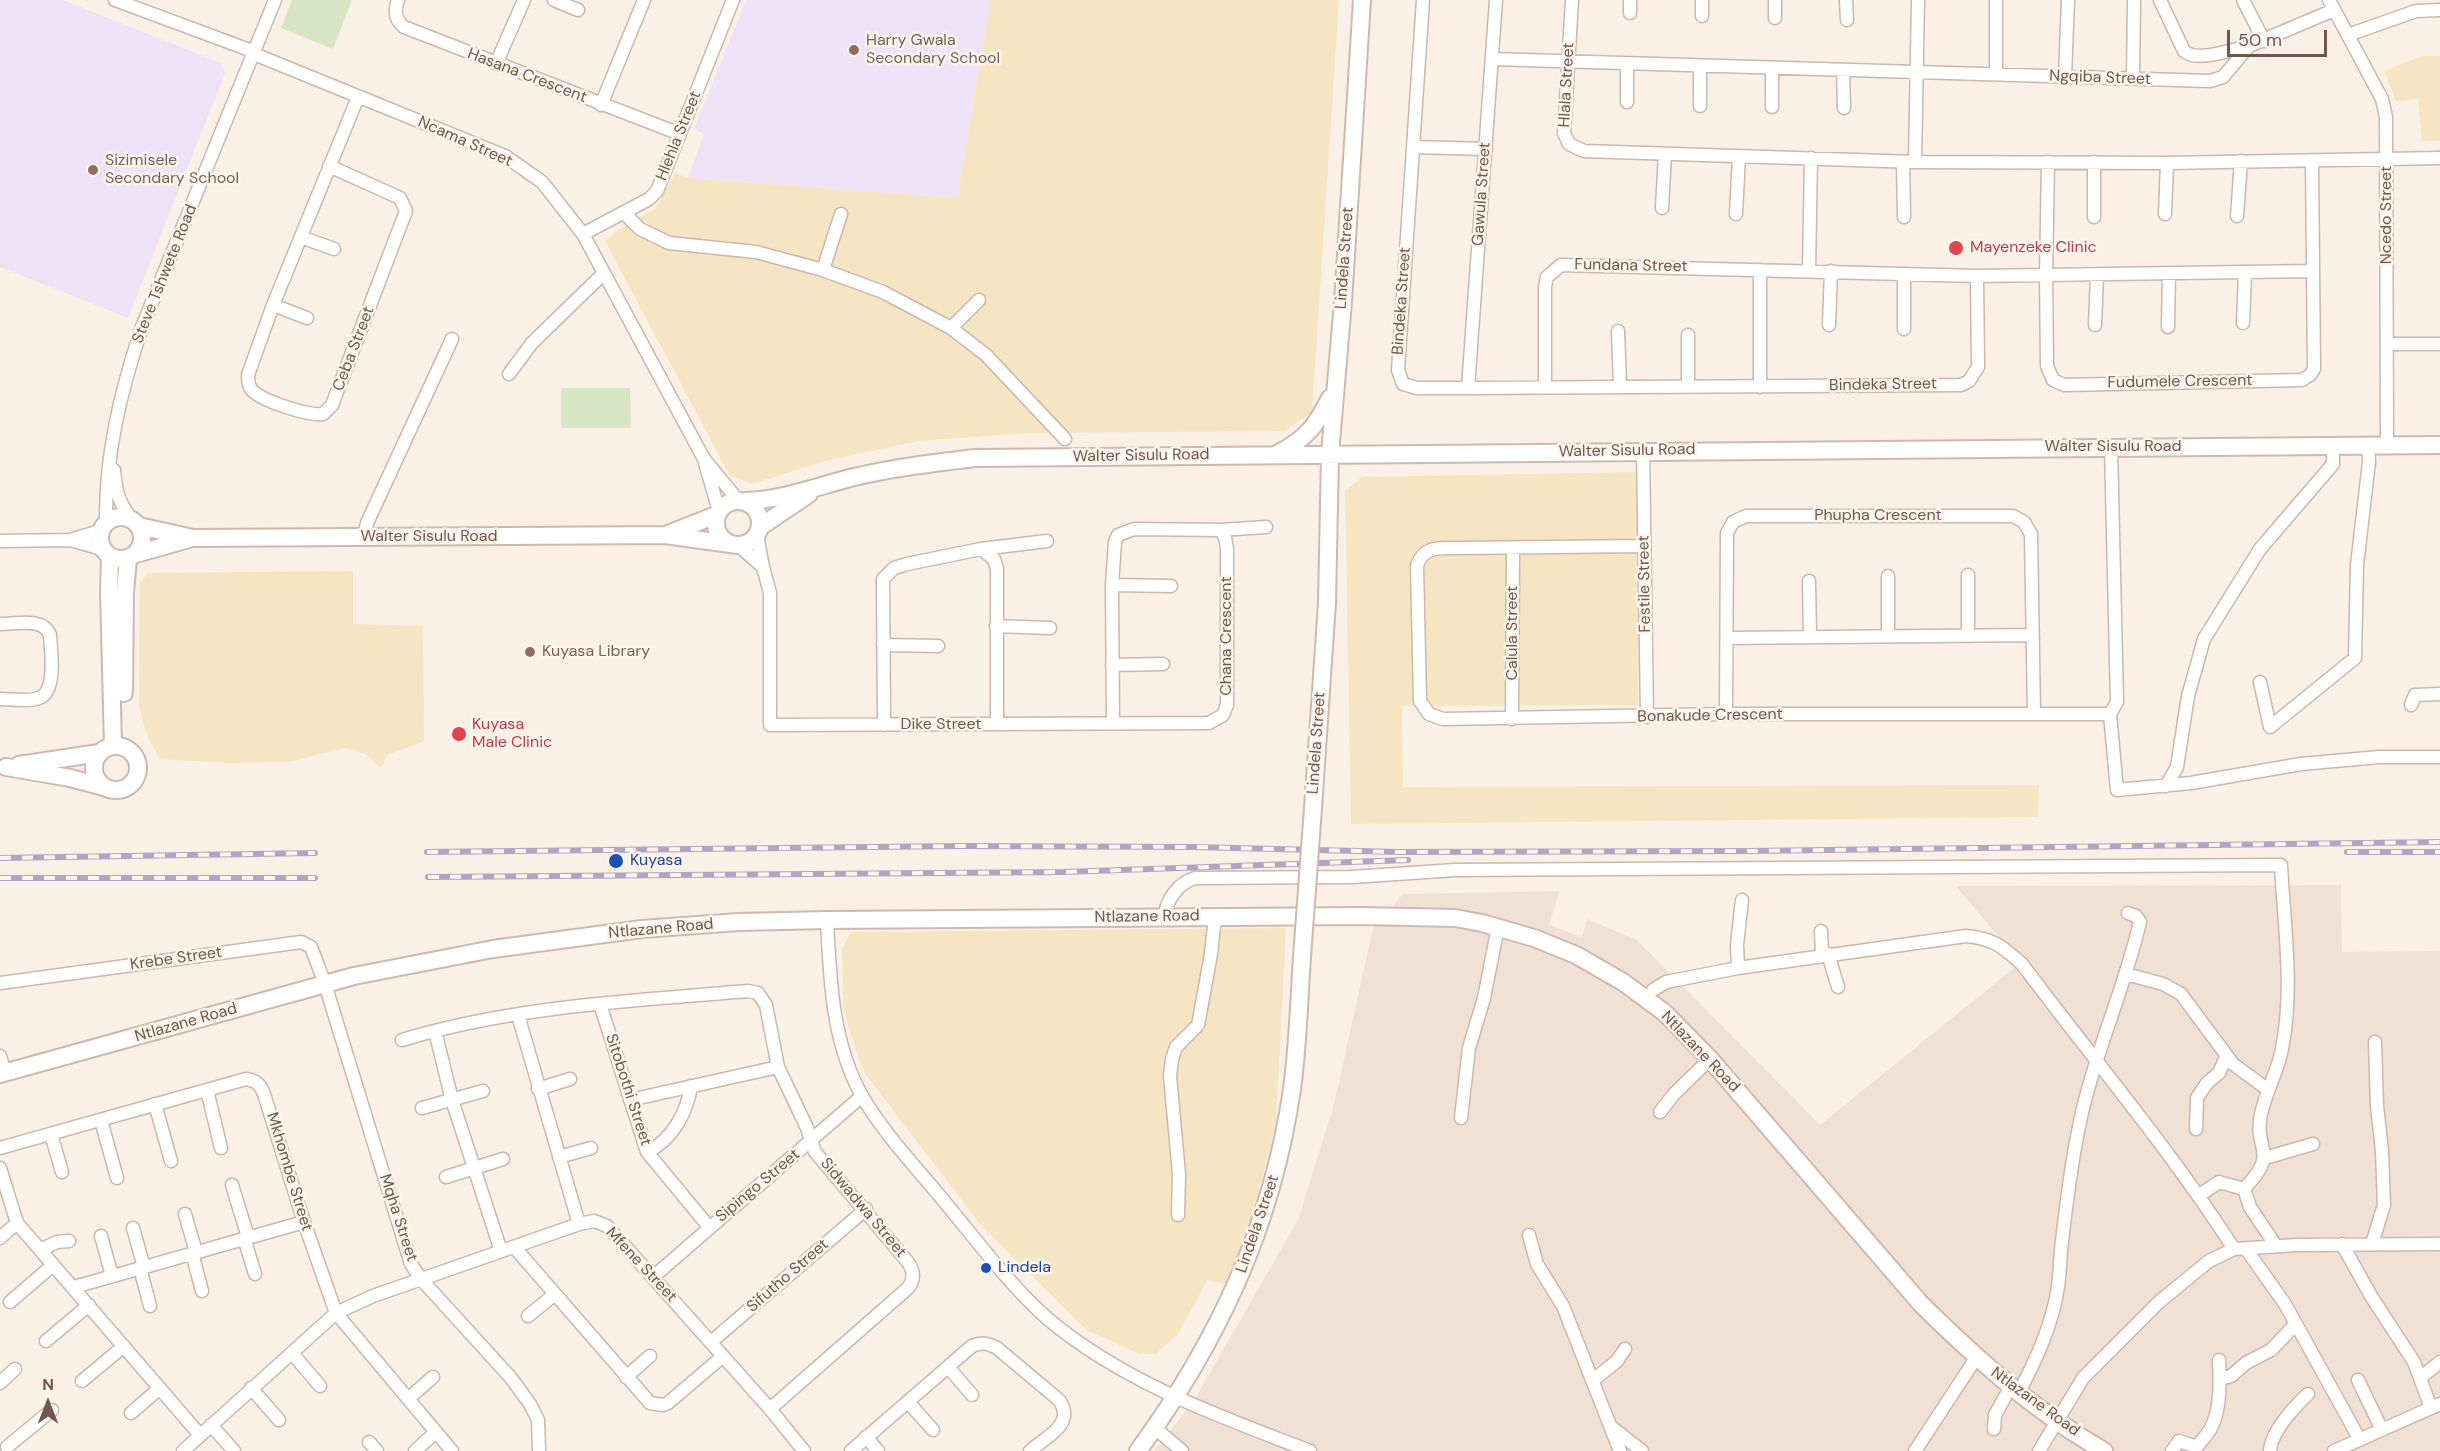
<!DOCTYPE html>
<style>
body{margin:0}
#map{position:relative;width:2440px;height:1451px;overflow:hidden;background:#faf0e6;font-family:"DM Sans",sans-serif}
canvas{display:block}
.north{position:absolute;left:18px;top:1373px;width:60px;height:60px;-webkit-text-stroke:4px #fdf4ec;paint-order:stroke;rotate:0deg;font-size:16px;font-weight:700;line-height:24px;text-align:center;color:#71564d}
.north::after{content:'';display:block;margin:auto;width:21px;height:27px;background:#71564d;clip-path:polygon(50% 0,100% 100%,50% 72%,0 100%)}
.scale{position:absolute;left:2227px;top:30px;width:100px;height:27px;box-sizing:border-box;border:3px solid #71564d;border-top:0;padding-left:8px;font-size:18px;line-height:21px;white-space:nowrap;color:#71564d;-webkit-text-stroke:4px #fdf4ec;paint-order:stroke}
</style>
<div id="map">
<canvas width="2440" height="1451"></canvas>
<div class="north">N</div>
<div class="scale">50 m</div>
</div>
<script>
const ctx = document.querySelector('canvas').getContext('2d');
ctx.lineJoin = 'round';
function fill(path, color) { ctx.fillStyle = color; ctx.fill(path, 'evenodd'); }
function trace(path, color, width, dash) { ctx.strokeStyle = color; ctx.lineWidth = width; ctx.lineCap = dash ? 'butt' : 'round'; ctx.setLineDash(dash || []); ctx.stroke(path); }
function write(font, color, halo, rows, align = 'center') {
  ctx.font = font + ' "DM Sans",sans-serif'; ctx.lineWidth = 5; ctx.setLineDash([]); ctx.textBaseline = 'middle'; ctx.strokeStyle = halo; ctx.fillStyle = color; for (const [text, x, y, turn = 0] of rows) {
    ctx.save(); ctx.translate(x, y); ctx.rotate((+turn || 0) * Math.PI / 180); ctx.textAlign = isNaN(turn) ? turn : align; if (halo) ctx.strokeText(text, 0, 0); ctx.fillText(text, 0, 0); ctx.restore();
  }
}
fill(new Path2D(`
 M 2341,885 L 2342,952 L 2440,951 L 2440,1451 L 1154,1451 L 1193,1402 L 1298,1220 L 1334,1105 L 1373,928 L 1403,894 L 1559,891 L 1549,925 L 1582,937 L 1587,919 L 1637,940 L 1820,1125 L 2020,963 L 1956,886 Z`), '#f1e1d5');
fill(new Path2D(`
 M 0,0 L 63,0 L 221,63 L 225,73 L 128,318 L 0,267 Z
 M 746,0 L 991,0 L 957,198 L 688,178 L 704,134 L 694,129 Z`), '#ede2f6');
fill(new Path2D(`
 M 292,0 L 352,0 L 333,49 L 281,28 Z
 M 561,388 L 630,388 L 631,428 L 561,428 Z`), '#d6e6c5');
fill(new Path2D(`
 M 991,0 L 1339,0 L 1312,412 L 1285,431 L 1028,433 L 918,441 L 825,461 L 752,484 L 730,476 L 605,241 L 625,225 L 656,208 L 675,173 L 688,178 L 957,198 Z
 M 2422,56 L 2440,56 L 2440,141 L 2422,141 L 2418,99 L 2396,101 L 2384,71 Z
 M 1638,472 L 1638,705 L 1402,706 L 1403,787 L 2039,785 L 2038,817 L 1351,824 L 1345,491 L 1362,477 Z
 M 353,571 L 353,624 L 423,626 L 424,741 L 387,755 L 381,768 L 366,754 L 345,748 L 289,762 L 230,763 L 160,759 L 147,736 L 139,706 L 140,582 L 149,573 Z
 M 1286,928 L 1276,1124 L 1246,1240 L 1226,1284 L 1208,1280 L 1177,1335 L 1156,1354 L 1139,1354 L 1087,1330 L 980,1224 L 863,1071 L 843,1009 L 842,948 L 851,932 Z`), '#f6e5c3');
const street = new Path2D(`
 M 115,0 L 247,49 L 254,54 L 505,156 L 542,182 L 583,234 L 704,459 L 738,500
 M 398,0 C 394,11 395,20 404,27 L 680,134
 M 554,0 L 578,10
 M 1423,0 L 1398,370 L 1403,384 L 1417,388 L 1468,388 L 1961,385 L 1969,381 L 1978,367 L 1977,276
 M 1572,0 L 1564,133 L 1569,144 L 1584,151 L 1915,162 L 2167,163 L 2440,158
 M 1846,0 L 1847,20
 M 1996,0 L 1996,73
 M 2160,0 L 2184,51 C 2197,63 2233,49 2249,46
 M 2243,0 L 2264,41
 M 2329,0 L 2382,99 L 2386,117 L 2387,444
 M 1630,13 L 1630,0
 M 1702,16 L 1702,0
 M 1775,18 L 1775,0
 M 2348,35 L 2416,11 L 2440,10
 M 1492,59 L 2210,81 L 2223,77 L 2249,46 L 2334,10
 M 496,64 L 524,0
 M 1700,66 L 1700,106
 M 1772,68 L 1772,107
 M 1843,70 L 1844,108
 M 2065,77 L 2068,0
 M 2133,79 L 2134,0
 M 1627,102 L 1627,64
 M 601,105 L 644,0
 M 1413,147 L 1486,149
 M 1903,162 L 1904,217
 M 1915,162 L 1918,0
 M 2048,162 L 2046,276 L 2047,366 L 2053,380 L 2064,385 L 2302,380 L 2310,375 L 2314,369 L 2312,161
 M 329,166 L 400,198 L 406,211 L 332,405 L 323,414 C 309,416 260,401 251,389 C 248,385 248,380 248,375 L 273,305 L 358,97
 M 1662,208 L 1665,154
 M 624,213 L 640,229 L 669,243 L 756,252 L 823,270 L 883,292 L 951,328 L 986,355 L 1065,439
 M 1736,214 L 1739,156
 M 2165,214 L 2167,163
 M 2237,216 L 2241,161
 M 2094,217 L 2094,162
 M 583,234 L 649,199 L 657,191 L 733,0
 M 301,237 L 334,249
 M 823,270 L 841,214
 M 1760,270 L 1760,387
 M 1809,271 L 1811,158
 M 273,305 L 307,318
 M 2243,323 L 2245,273
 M 1829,325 L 1831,271
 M 2095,325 L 2097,275
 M 2168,327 L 2169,274
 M 951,328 L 979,300
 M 1904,329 L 1904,274
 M 1618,331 L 1620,386
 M 2387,344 L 2440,344
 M 509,374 L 532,343 L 604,273
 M 1545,387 L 1545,287 L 1547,277 L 1561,265 L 1977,276 L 2312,271
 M 1688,387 L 1688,335
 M 1468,388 L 1496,0
 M 1643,450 L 1647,717
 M 705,463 L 719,511
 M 114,470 C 116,492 118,501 132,520
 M 106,522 C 105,455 121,390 142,327 L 275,0
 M 757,535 L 763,567 L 770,593 L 770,725 L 1209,723 L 1223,715 L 1227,705 L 1227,549 L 1225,537 L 1221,530
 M 364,537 L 367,523 L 452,339
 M 70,540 L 100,531
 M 0,541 L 70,540 L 102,549
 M 738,545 L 763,567
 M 1644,546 L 1458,548 C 1440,548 1425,545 1417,565 L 1420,701 L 1429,714 L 1443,719 L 1726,714 L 2110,714
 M 981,549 L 994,559 L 997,569 L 997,724
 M 1968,575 L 1968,636
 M 1888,576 L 1888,636
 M 1809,581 L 1810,637
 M 1112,585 L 1171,586
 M 0,624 C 17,624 43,617 50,635 C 51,651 57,692 39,698 C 28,702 12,699 0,699
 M 996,626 L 1050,628
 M 1727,638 L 2032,635
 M 883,645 L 938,646
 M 1112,665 L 1163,664
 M 2260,682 L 2270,727 L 2355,658 L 2357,565 L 2369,462 L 2368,445
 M 2411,705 L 2415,695 L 2440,694
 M 1726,714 L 1727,533 L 1733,522 L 1746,516 L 2013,516 L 2024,522 L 2031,534 L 2034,713
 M 2110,714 L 2117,790 L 2191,783 L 2301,764 L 2379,757 L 2440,757
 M 2110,714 L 2117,702 L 2111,447
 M 1512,719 L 1513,548
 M 1113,723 L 1112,585 L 1115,542 L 1118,535 L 1134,529 L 1221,530 L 1266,527
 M 884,725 L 883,579 L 894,568 L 907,564 L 981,549 L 1047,541
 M 2166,786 L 2177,767 L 2188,696 L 2204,639 L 2260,549 L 2333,464 L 2333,445
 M 1164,917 C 1167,899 1178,883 1195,878 L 1352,877 L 1455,870 L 2281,865 C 2284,925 2294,988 2282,1049 C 2278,1071 2266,1091 2261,1114 C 2253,1152 2281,1150 2244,1189 L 2219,1182 L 2198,1196
 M 827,920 C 830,981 832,1042 862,1096 C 884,1134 916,1167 943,1200 C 974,1237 1012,1288 1048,1319 C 1124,1383 1219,1416 1310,1451
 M 1821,931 L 1822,955
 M 1828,954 L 1838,987
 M 1738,968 L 1966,936 C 1995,939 2001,946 2022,964 C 2093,1059 2170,1149 2234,1249
 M 2126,974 L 2163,984 L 2181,994 L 2233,1064 L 2267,1089
 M 0,983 L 301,942 L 311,947 L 325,984 L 411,1264 L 421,1279 L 511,1378 L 530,1404 L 538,1420 L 539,1451
 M 1653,990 L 1666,982 L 1738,968 L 1737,945 L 1742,900
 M 600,1004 L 647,1152 L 709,1227
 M 518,1015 L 579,1224
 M 435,1031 L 452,1100 L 501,1251
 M 402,1040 C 513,1006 633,1001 748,991 L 758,993 L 766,1005 L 778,1067 L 807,1128 L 815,1152 L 907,1261 C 914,1270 915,1279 908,1288 L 770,1409
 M 0,1056 L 5,1073
 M 538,1089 L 570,1079
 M 207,1090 L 221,1148
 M 630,1100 L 778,1067
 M 155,1104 L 171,1161
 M 422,1108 L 483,1091
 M 1660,1112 L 1674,1094 L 1710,1059
 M 1461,1118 L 1469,1048 L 1484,998 L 1498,927
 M 101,1120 L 117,1178
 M 2196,1129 L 2197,1098 L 2207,1083 L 2219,1073 L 2226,1057
 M 51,1134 L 62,1172
 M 0,1148 L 246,1079 C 257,1081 260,1084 264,1094 L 304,1222 L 336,1313 L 452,1451
 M 647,1152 C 672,1140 687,1113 691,1086
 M 559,1157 L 591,1148
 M 2265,1158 L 2313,1144
 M 0,1168 L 17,1223 L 200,1435
 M 446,1177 L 503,1159
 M 232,1185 L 248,1237
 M 2244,1189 L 2250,1207 L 2276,1246
 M 185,1214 L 196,1252
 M 1178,1215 L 1179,1174 L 1170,1076 L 1172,1059 L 1176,1047 L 1198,1025 L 1211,954 L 1215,917
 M 133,1228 L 144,1267
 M 1529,1235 L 1537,1264 L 1563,1306 L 1620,1451
 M 101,1236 L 112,1276
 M 0,1238 L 17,1223
 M 244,1238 L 255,1274
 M 2342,1244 L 2371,1296 L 2414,1362 L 2431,1408
 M 2372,1244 L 2384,1205 L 2382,1151 L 2377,1106 L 2375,1042
 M 515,1248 L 650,1403 L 663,1405 L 668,1403 L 722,1357
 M 2246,1249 L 2285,1304 L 2360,1440
 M 40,1250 L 57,1242 L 69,1241
 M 192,1253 L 202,1291
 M 140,1268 L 150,1306
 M 653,1277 L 862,1096
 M 74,1287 L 304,1222
 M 10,1302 L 53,1265
 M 528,1316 L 555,1294
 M 46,1341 L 89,1305
 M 711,1342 L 866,1209
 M 292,1353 L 320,1386
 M 949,1368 L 972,1395
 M 626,1377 L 650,1356
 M 2420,1378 L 2440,1362
 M 2220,1379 L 2231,1376 L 2246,1363 L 2271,1350 L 2295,1325
 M 2358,1380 L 2382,1430
 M 82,1381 L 124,1346
 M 1592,1381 L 1617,1361 L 1625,1349
 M 0,1383 L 15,1369
 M 251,1388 L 279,1420
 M 2018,1394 C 2036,1360 2052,1326 2058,1287 C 2060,1272 2060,1257 2062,1241 C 2066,1207 2070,1172 2077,1137 C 2090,1063 2123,995 2140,922 L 2136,916 L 2128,913
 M 408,1399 L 433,1377
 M 908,1402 L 933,1430
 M 131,1413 L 160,1388
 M 211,1425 L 234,1451
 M 1610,1426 L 1642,1451
 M 1155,1428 L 1182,1451
 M 1994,1429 L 1995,1415 L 2010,1388
 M 866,1437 L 878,1451
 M 369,1442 L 377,1451
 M 7,1447 L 52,1410
 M 183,1451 L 336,1313 L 373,1296 L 579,1224 L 594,1221 L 607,1226 L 770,1409 L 804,1451
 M 415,1451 L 436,1432
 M 851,1451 L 972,1346 C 982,1342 987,1343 997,1348 L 1059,1400 C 1076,1424 1047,1436 1030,1451
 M 1915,1451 L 1976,1358
 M 2039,1451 L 2083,1378 L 2159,1302 L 2209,1261 L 2234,1249 L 2297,1245 L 2440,1244
 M 2172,1451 L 2179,1441 L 2197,1447 C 2201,1441 2208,1434 2211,1428 C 2221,1409 2220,1381 2219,1360
 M 2270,1451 C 2271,1432 2294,1407 2308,1394
 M 2334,1451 L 2440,1404`);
const secondary = new Path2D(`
 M 1277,454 C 1306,439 1316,426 1330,398
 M716 523a22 22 0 1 1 44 0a22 22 0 1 1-44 0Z
 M 745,501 C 781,500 816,487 850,478 C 891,468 933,463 975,458 L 2440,445
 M100 538a21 21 0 1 1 42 0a21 21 0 1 1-42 0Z
 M 139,526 L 193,538 L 665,535 L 730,544
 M 760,527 L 809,494
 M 668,534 L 716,515
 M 136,554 L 189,539
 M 110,557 L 109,591 L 113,746
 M 124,693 L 125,592 L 128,559
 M94 768a22 22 0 1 1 44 0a22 22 0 1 1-44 0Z
 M 19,765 L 99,753
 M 6,767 L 70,778 L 104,787
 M 1313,808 L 1327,603 L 1330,454 L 1343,302 L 1362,0
 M 0,1074 L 354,976 L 493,949 L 642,929 L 739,922 L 827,920 L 1362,916 L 1455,918 L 1482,923 L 1534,938 L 1576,955 L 1623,982 L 1665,1013 L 1710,1059 L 1921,1304 C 1977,1359 2035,1412 2104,1451
 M 1138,1451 C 1219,1340 1272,1226 1292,1089 C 1298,1046 1299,1001 1302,957`);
trace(street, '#cbb7ad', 15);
trace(secondary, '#cfb9ae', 20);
trace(street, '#fff', 12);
trace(secondary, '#fff', 16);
const rail = new Path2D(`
 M 427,852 L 961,846 L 1194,847 L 1398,852 L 1750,851 L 2440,842
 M 2347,852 L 2440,852
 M 0,858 L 315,853
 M 428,877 L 1064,872 L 1408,860
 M 0,878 L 315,878`);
trace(rail, '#b2a5c3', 6);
trace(rail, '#fdf4ec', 4, [11]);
const secondaryBridge = new Path2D(`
 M 1302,957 L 1313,808`);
trace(secondaryBridge, '#cfb9ae', 20, []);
trace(secondaryBridge, '#fff', 16);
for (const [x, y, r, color] of [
 [854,50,6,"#8d6e63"],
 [93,170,6,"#8d6e63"],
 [1956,248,8,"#e0444e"],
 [530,652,6,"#8d6e63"],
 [459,734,8,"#e0444e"],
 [616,861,8,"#1a4fb4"],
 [986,1268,6,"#1a4fb4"]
]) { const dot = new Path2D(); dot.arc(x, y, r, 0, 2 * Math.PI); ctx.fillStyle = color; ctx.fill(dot); trace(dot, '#fdf4ec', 2); }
write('16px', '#785e54', '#fdf4ec', [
 ["Harry Gwala",866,41],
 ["Secondary School",866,59],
 ["Sizimisele",105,161],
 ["Secondary School",105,179],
 ["Kuyasa Library",542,652]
], 'left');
write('16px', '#71564d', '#fdf4ec', [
 ["Hasana Crescent",527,76,21],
 ["Ngqiba Street",2100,78,2],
 ["Hlala Street",1567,85,-87],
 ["Hlehla Street",679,136,-68],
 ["Ncama Street",465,142,24],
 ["Gawula Street",1482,194,-86],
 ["Ncedo Street",2387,215,-90],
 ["Lindela Street",1345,258,-86],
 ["Fundana Street",1631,266,1],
 ["Steve Tshwete Road",165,274,-68],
 ["Bindeka Street",1402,301,-86],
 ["Ceba Street",354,349,-69],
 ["Fudumele Crescent",2180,382,-1],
 ["Bindeka Street",1883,385,-1],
 ["Walter Sisulu Road",2113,447],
 ["Walter Sisulu Road",1627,451,-1],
 ["Walter Sisulu Road",1141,456,-1],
 ["Phupha Crescent",1878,516],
 ["Walter Sisulu Road",429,537],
 ["Festile Street",1645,584,-91],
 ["Calula Street",1513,633,-90],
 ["Chana Crescent",1227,636,-90],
 ["Bonakude Crescent",1710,716,-1],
 ["Dike Street",941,725],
 ["Lindela Street",1317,743,-86],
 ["Ntlazane Road",1147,917,-1],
 ["Ntlazane Road",661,929,-5],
 ["Krebe Street",176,959,-8],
 ["Ntlazane Road",186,1023,-16],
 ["Ntlazane Road",1700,1052,46],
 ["Sitobothi Street",628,1090,72],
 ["Mkhombe Street",289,1172,73],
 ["Sipingo Street",758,1186,-40],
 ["Sidwadwa Street",863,1208,50],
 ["Mqha Street",398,1218,72],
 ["Lindela Street",1258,1224,-71],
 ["Mfene Street",641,1265,47],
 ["Sifutho Street",788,1276,-41],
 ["Ntlazane Road",2035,1402,36]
]);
write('16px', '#be3a42', '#fdf4ec', [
 ["Mayenzeke Clinic",1970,248],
 ["Kuyasa",472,725],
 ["Male Clinic",472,743]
], 'left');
write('16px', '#164399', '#fdf4ec', [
 ["Kuyasa",630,861],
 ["Lindela",998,1268]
], 'left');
</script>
